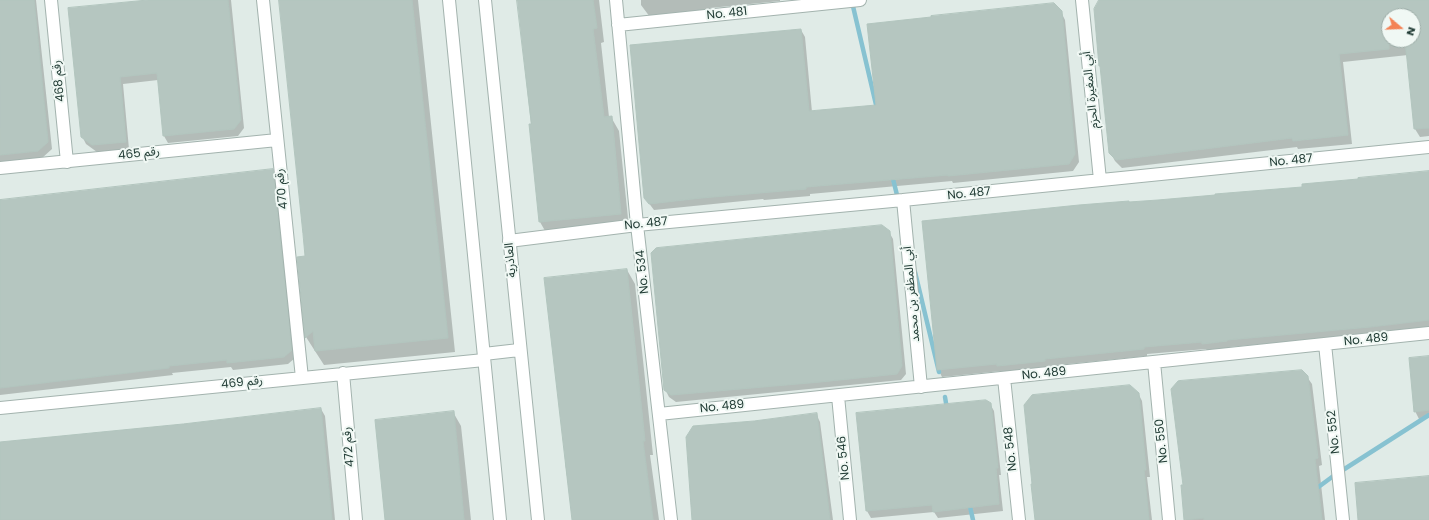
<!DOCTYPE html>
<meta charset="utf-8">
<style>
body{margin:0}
#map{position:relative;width:1429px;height:520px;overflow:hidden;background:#e0ebe7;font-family:Poppins,sans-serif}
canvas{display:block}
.north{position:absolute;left:1381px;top:8px;width:40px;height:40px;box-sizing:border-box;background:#f0f8f4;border:1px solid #9dada8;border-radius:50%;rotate:109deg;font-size:11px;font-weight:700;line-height:16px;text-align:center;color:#213c35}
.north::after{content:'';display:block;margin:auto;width:14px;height:18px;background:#f38356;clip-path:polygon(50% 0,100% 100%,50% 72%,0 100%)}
</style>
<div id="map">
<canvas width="1429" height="520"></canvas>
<div class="north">N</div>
</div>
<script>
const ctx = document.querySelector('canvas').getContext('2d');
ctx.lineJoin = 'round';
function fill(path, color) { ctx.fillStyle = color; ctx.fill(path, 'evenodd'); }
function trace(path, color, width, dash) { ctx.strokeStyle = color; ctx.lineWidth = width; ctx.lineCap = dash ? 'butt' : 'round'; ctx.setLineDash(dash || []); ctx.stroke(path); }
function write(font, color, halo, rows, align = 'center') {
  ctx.font = font + ' Poppins,"Noto Sans Arabic",sans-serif'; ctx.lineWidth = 4; ctx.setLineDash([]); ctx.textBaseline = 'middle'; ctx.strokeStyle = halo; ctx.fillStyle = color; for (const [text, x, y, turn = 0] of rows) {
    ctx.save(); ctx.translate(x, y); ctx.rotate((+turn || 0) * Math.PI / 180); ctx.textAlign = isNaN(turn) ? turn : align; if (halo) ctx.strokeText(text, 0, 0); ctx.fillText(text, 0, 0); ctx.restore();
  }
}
fill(new Path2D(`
 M 0,0 L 36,0 L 52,149 L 42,158 L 0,162 Z
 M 152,0 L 231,0 L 244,128 L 238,136 L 168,143 L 164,136 L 158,80 L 123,84 L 129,149 L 97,152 L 86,144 L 82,136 Z
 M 279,0 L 418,0 L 455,352 L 324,365 L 306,337 L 298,258 L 306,257 Z
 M 518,0 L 599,0 L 604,42 L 601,43 L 609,117 L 611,117 L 619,131 L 629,228 L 548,236 L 540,222 L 532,125 Z
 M 641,0 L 780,0 L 780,1 L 710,8 L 711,13 L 650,17 L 641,5 Z
 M 1100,0 L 1429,0 L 1429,136 L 1420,137 L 1415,129 L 1408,55 L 1343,62 L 1352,144 L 1298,149 L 1297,147 L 1122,168 L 1115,161 L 1110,152 ZM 1389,16 L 1413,16 L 1413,40 L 1389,40 Z
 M 1061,12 L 1065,20 L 1079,162 L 1073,171 L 953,183 L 952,181 L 810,194 L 810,196 L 764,200 L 763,199 L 654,210 L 645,198 L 801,30 L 805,37 L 812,112 L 877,106 Z
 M 272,170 L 276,177 L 295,358 L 288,364 L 233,370 L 231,367 L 172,373 L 173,375 L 0,395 L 0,201 Z
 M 1429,172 L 1429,328 L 1375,334 L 1230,347 L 1230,348 L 1207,350 L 1206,349 L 1147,354 L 1147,356 L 1048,366 L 1048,368 L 1002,373 L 1001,371 L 942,377 L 938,369 L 1129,203 L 1303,188 Z
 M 889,232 L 893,239 L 906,374 L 901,380 L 676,402 L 669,397 L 665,389 Z
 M 627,270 L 635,284 L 653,455 L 650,455 L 659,520 L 573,520 L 565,462 L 567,461 Z
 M 1429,357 L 1429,418 L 1419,419 L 1415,411 Z
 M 1307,377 L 1312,384 L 1322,465 L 1319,466 L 1325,520 L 1186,520 L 1182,486 Z
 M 1138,393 L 1142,401 L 1150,477 L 1147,477 L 1152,520 L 1036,520 Z
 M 990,404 L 994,411 L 1001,475 L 999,475 L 1003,511 L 938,518 L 934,512 L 871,518 L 867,511 L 857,414 Z
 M 321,409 L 325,416 L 335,520 L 0,520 L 0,443 L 184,425 Z
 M 453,412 L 461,426 L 471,520 L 387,520 Z
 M 816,414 L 820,422 L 833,520 L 693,520 L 690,489 L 754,422 Z`), '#0003');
trace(new Path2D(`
 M 852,2 L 877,109
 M 892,175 L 898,199
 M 915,272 L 939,372
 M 945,397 L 947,409
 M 1313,491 L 1332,477 L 1429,415
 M 969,502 L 973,520`), '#87c2d1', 4.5);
const building = new Path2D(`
 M 0,0 L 34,0 L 48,142 L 38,151 L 0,155 Z
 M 148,0 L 228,0 L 241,120 L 234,129 L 163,136 L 157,73 L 120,77 L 126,142 L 92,145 L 81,137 L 68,8 Z
 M 279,0 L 412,0 L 448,338 L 315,351 L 313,331 L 305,338 L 297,257 L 305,256 L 303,234 Z
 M 517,0 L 593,0 L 597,28 L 593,29 L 604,117 L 612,116 L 621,214 L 539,222 L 529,124 L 531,124 Z
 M 1099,0 L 1429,0 L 1429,128 L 1414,129 L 1405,40 L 1413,40 L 1413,16 L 1389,16 L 1389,49 L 1339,54 L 1348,135 L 1293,141 L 1292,138 L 1116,160 L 1109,153 L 1100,66 L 1099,66 L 1094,9 Z
 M 1054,3 L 1062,11 L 1075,154 L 1069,164 L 948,176 L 948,175 L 806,187 L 806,189 L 701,198 L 649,204 L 644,198 L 630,45 L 801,29 L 809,111 L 876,105 L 867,24 L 931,17 L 931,16 Z
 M 273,169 L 292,350 L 284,357 L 227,363 L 227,360 L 169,366 L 169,368 L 0,388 L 0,200 Z
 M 1429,171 L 1429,320 L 1370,327 L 1227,340 L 1227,341 L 1202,344 L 1202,342 L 1144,347 L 1144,349 L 1045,359 L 1045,361 L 997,366 L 997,364 L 937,370 L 922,221 L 1079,205 L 1129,201 L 1129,202 L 1158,200 L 1215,195 L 1215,194 L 1302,187 L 1302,184 L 1358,179 L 1358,178 Z
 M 882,225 L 890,231 L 902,366 L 897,374 L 820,382 L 671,395 L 664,390 L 651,253 L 656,248 Z
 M 627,269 L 645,441 L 643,441 L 653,520 L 572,520 L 544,278 Z
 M 1429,356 L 1429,410 L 1414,412 L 1409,358 Z
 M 1302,370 L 1308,376 L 1318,458 L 1315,459 L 1322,520 L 1204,520 L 1204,518 L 1184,520 L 1181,485 L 1183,485 L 1171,389 L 1178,381 Z
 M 1130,385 L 1139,393 L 1146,470 L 1144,470 L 1149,520 L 1035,520 L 1031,484 L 1032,484 L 1024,405 L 1032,395 Z
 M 986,400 L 991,403 L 998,468 L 996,468 L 999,504 L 933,512 L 932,505 L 866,511 L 856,413 Z
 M 321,408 L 332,520 L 0,520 L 0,442 L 183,424 Z
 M 454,411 L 464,520 L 385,520 L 375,420 Z
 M 817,413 L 830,520 L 692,520 L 686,437 L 693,426 L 754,421 Z
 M 1429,476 L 1429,520 L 1358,520 L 1355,483 Z`);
fill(building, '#b5c6c0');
trace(building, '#b2c5be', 1);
const minor = new Path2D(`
 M 51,0 L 67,162
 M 263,0 L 302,378
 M 616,0 L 637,225 L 671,520
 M 1082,0 L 1100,180
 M 618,25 L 860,0
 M 0,168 L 277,140
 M 903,200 L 921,387
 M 509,241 L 637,225 L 903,200 L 1429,147
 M 1325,344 L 1343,520
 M 1154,362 L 1169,520
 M 343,373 L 356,520
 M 1004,378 L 1019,520
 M 838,396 L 850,520
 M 0,408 L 484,360
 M 659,414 L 1429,333`);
const tertiary = new Path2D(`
 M 449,0 L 500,520
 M 485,0 L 538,520
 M 484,354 L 519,350`);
trace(minor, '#a3b3ae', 14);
trace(tertiary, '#a3b3ae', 14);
trace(minor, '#fff', 12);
trace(tertiary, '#fff', 12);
write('12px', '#213c35', '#f0f8f4', [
 ["No. 481",727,14,-6],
 ["رقم 468",59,81,-96],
 ["أبي المغيرة الحزم",1091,90,-96],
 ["رقم 465",139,154,-6],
 ["No. 487",1291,161,-6],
 ["رقم 470",282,189,-96],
 ["No. 487",969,194,-6],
 ["No. 487",646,224,-6],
 ["العاذرية",511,260,-95],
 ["No. 534",643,272,-96],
 ["أبي المظفر بن محمد",912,294,-95],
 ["No. 489",1366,340,-6],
 ["No. 489",1044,374,-6],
 ["رقم 469",242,383,-6],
 ["No. 489",722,407,-6],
 ["No. 552",1334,432,-96],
 ["No. 550",1162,441,-96],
 ["رقم 472",349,447,-95],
 ["No. 548",1011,449,-96],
 ["No. 546",844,458,-95]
]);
</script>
